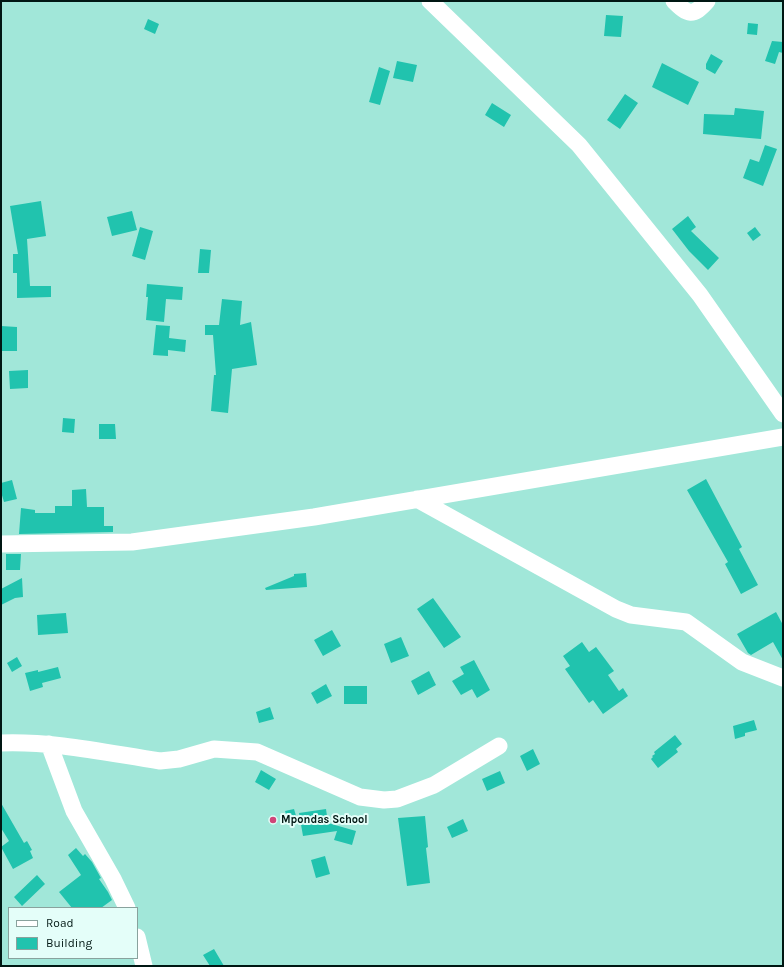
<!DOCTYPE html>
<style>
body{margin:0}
#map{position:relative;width:784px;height:967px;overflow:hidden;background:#a1e7d9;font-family:Karla,sans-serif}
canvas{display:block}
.frame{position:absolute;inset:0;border:2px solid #001713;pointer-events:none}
.legend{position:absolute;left:8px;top:907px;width:130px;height:52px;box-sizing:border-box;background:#e4fef9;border:1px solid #89a29d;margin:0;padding:5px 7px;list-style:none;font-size:12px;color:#001713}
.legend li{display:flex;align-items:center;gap:8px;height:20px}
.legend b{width:20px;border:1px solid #89a29d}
</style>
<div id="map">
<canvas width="784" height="967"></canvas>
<div class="frame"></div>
<ul class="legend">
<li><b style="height:5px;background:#fff"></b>Road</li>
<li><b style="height:11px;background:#21c3ae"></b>Building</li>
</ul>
</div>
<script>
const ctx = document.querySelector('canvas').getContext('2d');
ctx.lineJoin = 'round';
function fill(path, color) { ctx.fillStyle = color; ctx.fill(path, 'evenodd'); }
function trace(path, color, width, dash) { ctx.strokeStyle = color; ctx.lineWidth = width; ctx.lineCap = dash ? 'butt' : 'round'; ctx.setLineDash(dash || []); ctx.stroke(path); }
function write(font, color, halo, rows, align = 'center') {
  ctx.font = font + ' Karla,sans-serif'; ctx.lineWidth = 4; ctx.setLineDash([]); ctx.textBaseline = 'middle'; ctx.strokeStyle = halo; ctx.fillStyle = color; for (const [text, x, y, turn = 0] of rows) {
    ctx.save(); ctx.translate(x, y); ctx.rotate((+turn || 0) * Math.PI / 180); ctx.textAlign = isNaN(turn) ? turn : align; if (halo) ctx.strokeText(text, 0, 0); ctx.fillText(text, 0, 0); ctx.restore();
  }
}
fill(new Path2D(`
 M 606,15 L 623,16 L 621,37 L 604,36 Z
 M 148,19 L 159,24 L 155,34 L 144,29 Z
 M 748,23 L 758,24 L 757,35 L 747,34 Z
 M 772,41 L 783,42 L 783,53 L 779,52 L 775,64 L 765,61 Z
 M 711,54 L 723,61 L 715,74 L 706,69 L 706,64 Z
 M 397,61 L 417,65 L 413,82 L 393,78 Z
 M 662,63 L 699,82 L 688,105 L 652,87 Z
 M 379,67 L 390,71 L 380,105 L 369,102 Z
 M 625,94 L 638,103 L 620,129 L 607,120 Z
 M 492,103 L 511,115 L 504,127 L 485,115 Z
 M 735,108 L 764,111 L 761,139 L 703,134 L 704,114 L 734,115 Z
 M 765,145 L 777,149 L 763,186 L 743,178 L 750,159 L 759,162 Z
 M 41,201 L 46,236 L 27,239 L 30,286 L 51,286 L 51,297 L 17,298 L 17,273 L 13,273 L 13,254 L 18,254 L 10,206 Z
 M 132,211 L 137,230 L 112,236 L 107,217 Z
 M 688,216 L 696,227 L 691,231 L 719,258 L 708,270 L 689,251 L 672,229 Z
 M 140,227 L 153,231 L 145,260 L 132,256 Z
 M 755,227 L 761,235 L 753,241 L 747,233 Z
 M 200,249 L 211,250 L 209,273 L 198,273 Z
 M 147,284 L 183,287 L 182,300 L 166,299 L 164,322 L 146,320 L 148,297 L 146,297 Z
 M 222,299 L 242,301 L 240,325 L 251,322 L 257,365 L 232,369 L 228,413 L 211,411 L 214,375 L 216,375 L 213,335 L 205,335 L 205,325 L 219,325 Z
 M 156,325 L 170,326 L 169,338 L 186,340 L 185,352 L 168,350 L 168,356 L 153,355 Z
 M 1,326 L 17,327 L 17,351 L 1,351 Z
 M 28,370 L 28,388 L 10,389 L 9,371 Z
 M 63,418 L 75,419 L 74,433 L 62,432 Z
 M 99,424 L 115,424 L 116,439 L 99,439 Z
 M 706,479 L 742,547 L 739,549 L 758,585 L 741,594 L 725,564 L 728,562 L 687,490 Z
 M 12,480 L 17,499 L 4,502 L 1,492 L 1,483 Z
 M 86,489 L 87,507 L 104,507 L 104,526 L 113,526 L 113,532 L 19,534 L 21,508 L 35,510 L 35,513 L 55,513 L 55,506 L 72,506 L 72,490 Z
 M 6,554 L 21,554 L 20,570 L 6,570 Z
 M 306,573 L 307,587 L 266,590 L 265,588 L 294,576 L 294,574 Z
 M 22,578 L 23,597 L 15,598 L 1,605 L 1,589 Z
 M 433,598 L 461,637 L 444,648 L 417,609 Z
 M 776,612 L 783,625 L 783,660 L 773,642 L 751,655 L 748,653 L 737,634 Z
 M 66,613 L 68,633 L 38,635 L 37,615 Z
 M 332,630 L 341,646 L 323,656 L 314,640 Z
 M 401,637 L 409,656 L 391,663 L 384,644 Z
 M 582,642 L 589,652 L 596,647 L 614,671 L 608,675 L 619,691 L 623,688 L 628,696 L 603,714 L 593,700 L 589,703 L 565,669 L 570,666 L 563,656 Z
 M 17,657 L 22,666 L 12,672 L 7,663 Z
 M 474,660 L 490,690 L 477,698 L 472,689 L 461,695 L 452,681 L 464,674 L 460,667 Z
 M 58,667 L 61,678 L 42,683 L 43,687 L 30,691 L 25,673 L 38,670 L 38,672 Z
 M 429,671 L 436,685 L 418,695 L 411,681 Z
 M 326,684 L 332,696 L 317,704 L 311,693 Z
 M 344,686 L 367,686 L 367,704 L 344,704 Z
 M 270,707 L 274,719 L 259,723 L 256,712 Z
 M 754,720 L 757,730 L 745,733 L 745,736 L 735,739 L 733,726 Z
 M 675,735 L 682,744 L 676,749 L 678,752 L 658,768 L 651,759 L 653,757 L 652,756 L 655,754 L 654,752 Z
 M 533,749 L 540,764 L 527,771 L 520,756 Z
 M 261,770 L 276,779 L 269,790 L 255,782 Z
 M 500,771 L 505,783 L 487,791 L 482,779 Z
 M 1,803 L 24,843 L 27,841 L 32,850 L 30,851 L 33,858 L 13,869 L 1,847 L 9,841 L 1,828 Z
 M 294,809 L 297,819 L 288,821 L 285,811 Z
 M 326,809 L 328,823 L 356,831 L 352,845 L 334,840 L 337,831 L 303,836 L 299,813 Z
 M 425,816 L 428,847 L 426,848 L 430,883 L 407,886 L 398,818 Z
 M 463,819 L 468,831 L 452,838 L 447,827 Z
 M 76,848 L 83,856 L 85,854 L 92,862 L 101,878 L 99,879 L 108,892 L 112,900 L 101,908 L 72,908 L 59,892 L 81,875 L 68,855 Z
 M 325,856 L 330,874 L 316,878 L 311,860 Z
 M 37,875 L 45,884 L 22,906 L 14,897 Z
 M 214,949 L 224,966 L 210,966 L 203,955 Z`), '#21c3ae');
trace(new Path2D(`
 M 430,1 L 579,145 L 700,295 L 783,414
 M 674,1 C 688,15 693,17 707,1
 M 417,499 L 616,609 L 631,615 L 686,622 L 742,662 L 783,678
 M 1,544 L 132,542 L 314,517 L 783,437
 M 1,743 C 55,741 107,753 160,761 L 179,759 L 214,749 L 257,752 L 360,797 L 384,800 L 397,799 L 434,785 L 499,746
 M 49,744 L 74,811 L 113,879 L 127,908
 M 137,937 L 144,966`), '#fff', 17);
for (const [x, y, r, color] of [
 [273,820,4,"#d04579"]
]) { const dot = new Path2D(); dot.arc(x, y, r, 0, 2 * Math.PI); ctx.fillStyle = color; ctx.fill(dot); trace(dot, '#e4fef9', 1.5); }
write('bold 11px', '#001713', '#e4fef9', [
 ["Mpondas School",281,820]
], 'left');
</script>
